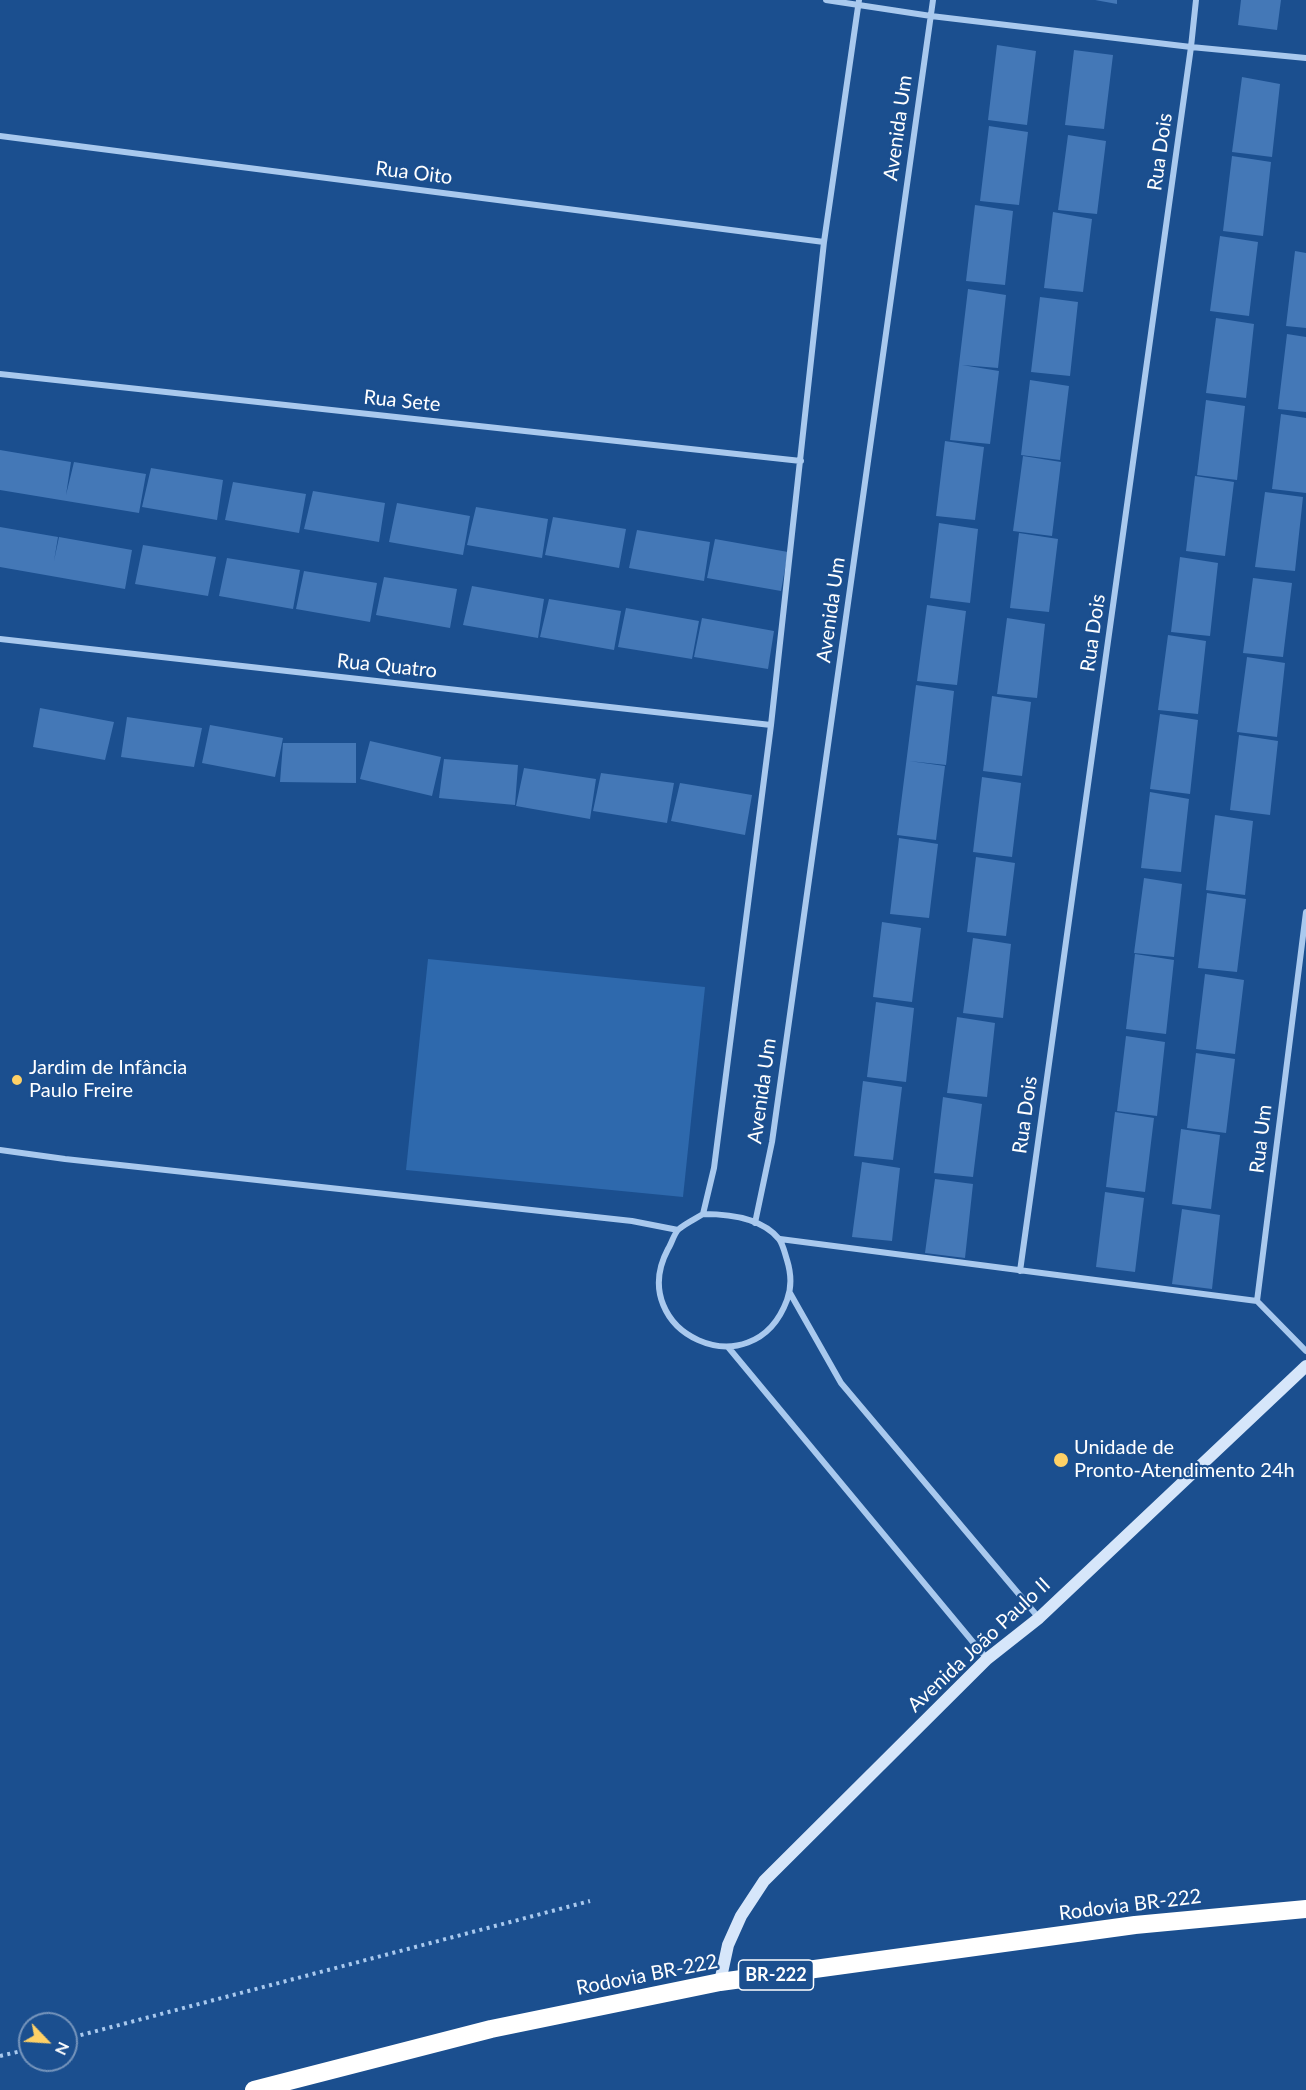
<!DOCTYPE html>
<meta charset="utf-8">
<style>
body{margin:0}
#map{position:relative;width:1306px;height:2090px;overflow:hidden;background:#1b4f8f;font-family:Lato,sans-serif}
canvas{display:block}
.north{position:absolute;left:18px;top:2012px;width:60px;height:60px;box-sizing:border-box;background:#1b4f8f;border:2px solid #7695bc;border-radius:50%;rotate:115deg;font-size:16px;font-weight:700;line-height:24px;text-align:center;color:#fff}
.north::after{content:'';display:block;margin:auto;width:21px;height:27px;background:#ffd166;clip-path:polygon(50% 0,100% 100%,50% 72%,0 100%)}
</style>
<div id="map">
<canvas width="1306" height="2090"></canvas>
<div class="north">N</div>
</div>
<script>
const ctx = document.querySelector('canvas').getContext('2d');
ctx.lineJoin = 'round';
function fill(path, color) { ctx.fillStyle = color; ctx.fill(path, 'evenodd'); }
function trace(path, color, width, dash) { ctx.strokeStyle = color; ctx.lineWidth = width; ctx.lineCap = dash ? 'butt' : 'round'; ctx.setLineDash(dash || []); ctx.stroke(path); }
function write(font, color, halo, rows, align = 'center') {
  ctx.font = font + ' Lato,sans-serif'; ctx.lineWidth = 4.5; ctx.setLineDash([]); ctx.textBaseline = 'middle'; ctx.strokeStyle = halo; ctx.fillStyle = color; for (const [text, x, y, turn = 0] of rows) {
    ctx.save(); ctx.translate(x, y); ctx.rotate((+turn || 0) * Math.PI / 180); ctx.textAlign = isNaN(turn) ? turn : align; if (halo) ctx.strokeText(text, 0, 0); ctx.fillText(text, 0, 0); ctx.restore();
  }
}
fill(new Path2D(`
 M 428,959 L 705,987 L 683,1197 L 406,1170 Z`), '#2e69ad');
fill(new Path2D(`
 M 1095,0 L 1117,0 L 1117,4 Z
 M 1241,0 L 1281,0 L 1277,30 L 1238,25 Z
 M 997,45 L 1036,51 L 1027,125 L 988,120 Z
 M 1074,50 L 1113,55 L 1104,129 L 1065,125 Z
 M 1242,77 L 1280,84 L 1272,157 L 1232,152 Z
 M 989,126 L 1028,132 L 1019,205 L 980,201 Z
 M 1068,135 L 1106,141 L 1097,214 L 1058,210 Z
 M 1232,156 L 1271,162 L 1263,236 L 1223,231 Z
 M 975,205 L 1013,211 L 1005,285 L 966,281 Z
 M 1053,212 L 1092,219 L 1083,292 L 1044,288 Z
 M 1220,236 L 1258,242 L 1249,316 L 1210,311 Z
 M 1295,251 L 1306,253 L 1306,328 L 1286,326 Z
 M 968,289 L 1006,295 L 998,368 L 962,365 L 999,371 L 990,444 L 950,440 Z
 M 1040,297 L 1078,302 L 1070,376 L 1031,372 Z
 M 1216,318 L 1254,324 L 1246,398 L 1206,393 Z
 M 1287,334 L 1306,337 L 1306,412 L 1278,409 Z
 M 1030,380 L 1069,386 L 1060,460 L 1021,455 Z
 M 1206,400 L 1245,406 L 1237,480 L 1197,475 Z
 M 1281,414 L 1306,418 L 1306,493 L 1272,489 Z
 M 945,441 L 984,447 L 975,520 L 936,516 Z
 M 0,450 L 71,462 L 66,495 L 74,462 L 146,474 L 139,513 L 0,490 Z
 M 1023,456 L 1061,462 L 1052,536 L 1013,531 Z
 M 151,468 L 223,480 L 217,520 L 142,507 Z
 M 1195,476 L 1234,482 L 1225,556 L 1186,551 Z
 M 233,482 L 306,494 L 299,533 L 225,520 Z
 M 313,491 L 385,503 L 379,542 L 304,529 Z
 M 1265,492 L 1303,497 L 1295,571 L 1255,567 Z
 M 397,503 L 470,516 L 463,555 L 389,542 Z
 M 476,507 L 548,519 L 542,558 L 467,545 Z
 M 553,517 L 626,529 L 619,568 L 545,555 Z
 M 939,523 L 978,529 L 970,603 L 930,598 Z
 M 0,527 L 58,537 L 54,561 L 59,537 L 132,550 L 125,589 L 0,567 Z
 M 637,530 L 710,542 L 704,581 L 629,568 Z
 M 1019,533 L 1058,539 L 1049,612 L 1010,608 Z
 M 715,539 L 788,552 L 781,591 L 707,578 Z
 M 143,545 L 216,557 L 208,596 L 135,584 Z
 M 1180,557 L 1218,563 L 1210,636 L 1171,632 Z
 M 227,558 L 300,570 L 293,609 L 219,596 Z
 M 304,571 L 377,583 L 370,622 L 296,609 Z
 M 384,577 L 457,589 L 450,628 L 376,615 Z
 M 1253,578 L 1292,583 L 1283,657 L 1243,653 Z
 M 472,586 L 544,599 L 538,638 L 463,625 Z
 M 549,599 L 621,611 L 614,650 L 540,637 Z
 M 927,605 L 966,611 L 957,685 L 917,681 Z
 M 626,608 L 699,621 L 692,659 L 618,647 Z
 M 702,618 L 774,631 L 768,669 L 694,657 Z
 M 1007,618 L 1045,624 L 1037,698 L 997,694 Z
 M 1168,635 L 1206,641 L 1198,714 L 1158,710 Z
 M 1247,657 L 1285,663 L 1277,737 L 1237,732 Z
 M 916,685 L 954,691 L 946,765 L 909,761 L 945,766 L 936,840 L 897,835 Z
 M 992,696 L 1031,702 L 1022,776 L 983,771 Z
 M 40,708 L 114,722 L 105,760 L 33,747 Z
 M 1160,714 L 1198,720 L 1190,794 L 1150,789 Z
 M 127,717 L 202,728 L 194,767 L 121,757 Z
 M 210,725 L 283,738 L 275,777 L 202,763 Z
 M 1239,735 L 1278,741 L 1270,815 L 1230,810 Z
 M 370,741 L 441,757 L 432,796 L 360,779 Z
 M 283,743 L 356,743 L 356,783 L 280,782 Z
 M 444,759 L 518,765 L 515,805 L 439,798 Z
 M 524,768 L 596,779 L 590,819 L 516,806 Z
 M 601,773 L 674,783 L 667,823 L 593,811 Z
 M 982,777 L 1021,783 L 1012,857 L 973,852 Z
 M 680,783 L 752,795 L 745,835 L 671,821 Z
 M 1150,792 L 1189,799 L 1181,872 L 1141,868 Z
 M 1215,815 L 1253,821 L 1245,895 L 1206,890 Z
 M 899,838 L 938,844 L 929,918 L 890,914 Z
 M 976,857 L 1015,863 L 1006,936 L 967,932 Z
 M 1144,878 L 1182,884 L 1174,957 L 1134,953 Z
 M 1207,893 L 1246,899 L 1237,972 L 1198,968 Z
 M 882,922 L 921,928 L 912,1002 L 873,997 Z
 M 973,938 L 1011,944 L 1003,1018 L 963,1013 Z
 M 1135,954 L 1174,960 L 1166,1034 L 1126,1029 Z
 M 1205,974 L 1244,980 L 1235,1054 L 1196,1049 Z
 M 876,1002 L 914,1008 L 906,1082 L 867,1077 Z
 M 957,1017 L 995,1023 L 987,1097 L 947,1093 Z
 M 1126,1036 L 1165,1042 L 1157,1116 L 1117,1111 Z
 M 1196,1053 L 1235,1059 L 1226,1133 L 1187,1128 Z
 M 863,1081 L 902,1087 L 893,1160 L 854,1156 Z
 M 943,1097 L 982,1104 L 973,1177 L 934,1173 Z
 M 1115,1112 L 1154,1118 L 1145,1192 L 1106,1187 Z
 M 1181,1129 L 1220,1135 L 1211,1209 L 1172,1204 Z
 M 862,1162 L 900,1168 L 892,1241 L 852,1237 Z
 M 935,1179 L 973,1184 L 965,1258 L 925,1253 Z
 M 1105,1192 L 1144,1198 L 1135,1272 L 1096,1267 Z
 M 1182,1209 L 1220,1215 L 1212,1289 L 1172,1284 Z`), '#4478b7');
trace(new Path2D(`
 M 66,2039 L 590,1901
 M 0,2056 L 30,2049`), '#a9c9ee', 4, [3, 4.5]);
trace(new Path2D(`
 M 826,0 L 931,16 L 1191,47 L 1306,58
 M 0,136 L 824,242
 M 0,374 L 801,461
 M 0,639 L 771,725
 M 1306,912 L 1257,1301 L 1306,1351
 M 0,1150 L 65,1159 L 632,1221 L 678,1230
 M 703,1214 L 714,1168 L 771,725 L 824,242 L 859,0
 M 703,1214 C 727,1214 762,1218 779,1239 C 783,1244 785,1254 787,1260 C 791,1273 792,1287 787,1300 C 753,1392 624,1332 668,1249 C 672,1243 674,1233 679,1229 C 686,1223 695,1219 703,1214 Z
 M 755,1223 L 772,1142 L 933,0
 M 780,1239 L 1257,1301
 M 1020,1271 L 1191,47 L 1196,0
 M 790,1293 L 841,1383 L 1039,1618
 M 728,1347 L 987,1659`), '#a9c9ee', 6);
trace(new Path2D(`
 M 720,1982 L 728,1945 L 741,1916 L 764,1881 L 987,1659 L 1039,1618 L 1306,1366`), '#d6e6fa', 12);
trace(new Path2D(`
 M 254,2090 L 491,2029 L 720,1982 L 1135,1925 L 1306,1909`), '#fff', 18);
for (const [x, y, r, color] of [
 [17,1080,6,"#ffd166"],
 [1061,1460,8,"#ffd166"]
]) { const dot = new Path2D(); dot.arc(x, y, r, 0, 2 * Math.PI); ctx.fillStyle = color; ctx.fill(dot); trace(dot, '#1b4f8f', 2); }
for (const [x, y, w] of [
 [776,1975,75]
]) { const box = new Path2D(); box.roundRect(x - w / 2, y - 15, w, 30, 4.5); ctx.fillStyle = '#1b4f8f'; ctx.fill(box); trace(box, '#fff', 1.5); }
write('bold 18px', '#fff', null, [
 ["BR-222",776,1975]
]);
write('20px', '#fff', '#1b4f8f', [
 ["Avenida Um",898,128,-82],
 ["Rua Dois",1160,152,-82],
 ["Rua Oito",414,173,7],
 ["Rua Sete",402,401,6],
 ["Avenida Um",831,610,-82],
 ["Rua Dois",1093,633,-82],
 ["Rua Quatro",387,666,6],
 ["Avenida Um",762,1091,-82],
 ["Rua Dois",1025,1115,-82],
 ["Rua Um",1261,1139,-83],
 ["Avenida João Paulo II",979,1645,-43],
 ["Rodovia BR-222",1130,1905,-7],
 ["Rodovia BR-222",647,1975,-11]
]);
write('20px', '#fff', '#1b4f8f', [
 ["Jardim de Infância",29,1068],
 ["Paulo Freire",29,1091],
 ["Unidade de",1074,1448],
 ["Pronto-Atendimento 24h",1074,1471]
], 'left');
</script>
